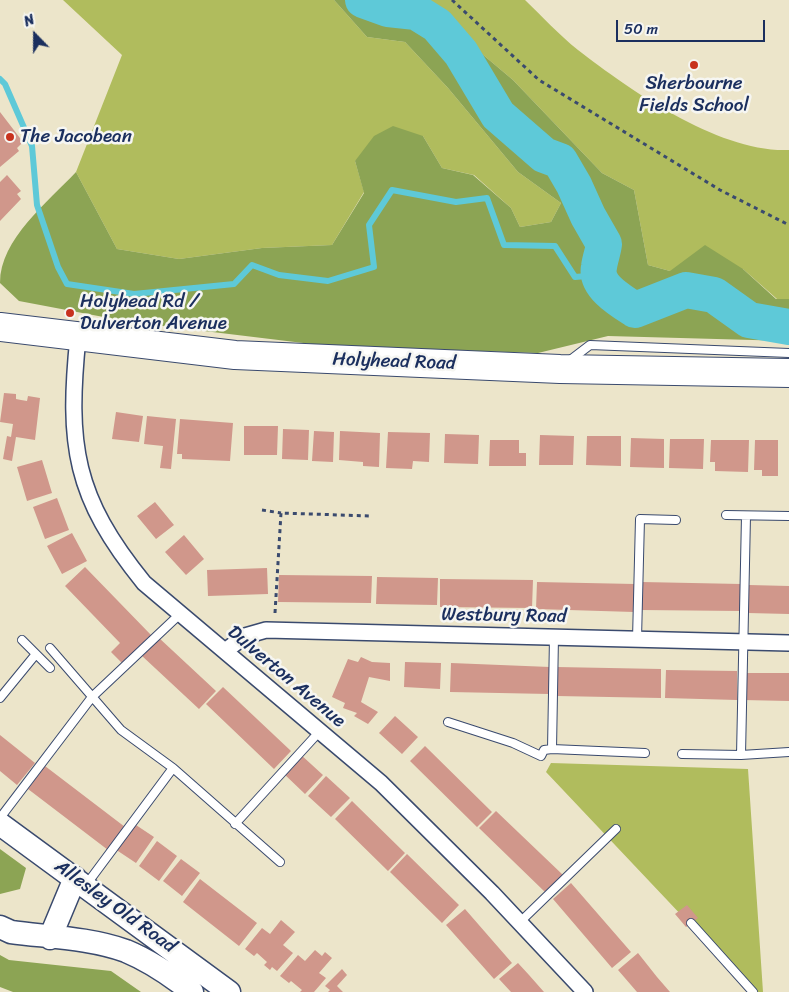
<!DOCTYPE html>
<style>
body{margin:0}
#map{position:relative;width:789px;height:992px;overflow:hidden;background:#ece5ca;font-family:Sriracha,sans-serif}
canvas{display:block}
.north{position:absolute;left:10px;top:10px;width:50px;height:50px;-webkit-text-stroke:4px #f6f6f2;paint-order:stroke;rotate:338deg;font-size:14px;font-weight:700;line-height:20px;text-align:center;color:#1b2f5e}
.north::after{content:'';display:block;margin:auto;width:18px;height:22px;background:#1b2f5e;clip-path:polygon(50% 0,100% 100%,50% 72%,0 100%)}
.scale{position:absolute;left:616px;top:20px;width:149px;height:22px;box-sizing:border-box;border:2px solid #1b2f5e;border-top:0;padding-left:6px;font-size:15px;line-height:18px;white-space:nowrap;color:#1b2f5e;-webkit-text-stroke:4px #f6f6f2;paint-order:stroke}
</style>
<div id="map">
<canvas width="789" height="992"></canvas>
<div class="north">N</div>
<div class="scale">50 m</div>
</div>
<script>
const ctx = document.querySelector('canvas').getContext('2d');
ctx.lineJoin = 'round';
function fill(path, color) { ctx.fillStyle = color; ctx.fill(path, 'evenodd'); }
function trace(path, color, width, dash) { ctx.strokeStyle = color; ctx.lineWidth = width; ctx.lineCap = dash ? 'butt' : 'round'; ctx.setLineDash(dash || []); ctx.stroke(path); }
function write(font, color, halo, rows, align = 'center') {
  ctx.font = font + ' Sriracha,sans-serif'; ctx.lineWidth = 5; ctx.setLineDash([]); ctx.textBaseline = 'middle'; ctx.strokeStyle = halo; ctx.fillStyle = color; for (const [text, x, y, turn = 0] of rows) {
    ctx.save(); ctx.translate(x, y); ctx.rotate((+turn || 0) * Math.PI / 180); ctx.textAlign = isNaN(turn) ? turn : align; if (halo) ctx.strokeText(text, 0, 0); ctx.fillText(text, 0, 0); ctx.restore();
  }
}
fill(new Path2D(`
 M 63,0 L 334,0 L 367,37 L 405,42 L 448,88 L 518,172 L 561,203 L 551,222 L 520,227 L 511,208 L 474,175 L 442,168 L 423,136 L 355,161 L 364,192 L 332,245 L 262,248 L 179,259 L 117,249 L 76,172 L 122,55 Z
 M 418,0 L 525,0 C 542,16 559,35 578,50 C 631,91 720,153 789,150 L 789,299 L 777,299 L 743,269 L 670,271 L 648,265 L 634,190 L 602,173 L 513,80 Z
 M 551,763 L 748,769 L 763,992 L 754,992 L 546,772 Z`), '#b0bc5d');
fill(new Path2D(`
 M 334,0 L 418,0 L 513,80 L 602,173 L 634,190 L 648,265 L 670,271 L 705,245 L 743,269 L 776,299 L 789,299 L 789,341 L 608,336 L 538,353 L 328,346 L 130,322 L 19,301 L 0,283 C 0,239 48,202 76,172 L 117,249 L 179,259 L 262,248 L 332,245 L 364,193 L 355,161 L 374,136 L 393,126 L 423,136 L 442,168 L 473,175 L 511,208 L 520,227 L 551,222 L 561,203 L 518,172 L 448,88 L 405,42 L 367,37 Z
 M 0,849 L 26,868 L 20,889 L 0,894 Z
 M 0,955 L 9,960 L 111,971 L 141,992 L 13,992 L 0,987 Z`), '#8ca454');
trace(new Path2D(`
 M 0,79 L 5,84 L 32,146 L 37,205 L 58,267 L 67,284 L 134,294 L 234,284 L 252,265 L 279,275 L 328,281 L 374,267 L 369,225 L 392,190 L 456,202 L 487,198 L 504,245 L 555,246 L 575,277 L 599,275`), '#5ec9d8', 6);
trace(new Path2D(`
 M 363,0 L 388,9 L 416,12 L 437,25 L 461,53 L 498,115 L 544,155 L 560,161 L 574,185 L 588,216 L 604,244 C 603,252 600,259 599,267 C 595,286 621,301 635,310 L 686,290 L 714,295 L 749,320 L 789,327`), '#5ec9d8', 36);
fill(new Path2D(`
 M 0,112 L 23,142 L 17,148 L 19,151 L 0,167 Z
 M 7,175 L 21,191 L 17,194 L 21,199 L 0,221 L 0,182 Z
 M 4,393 L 16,394 L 16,399 L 21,400 L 27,401 L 28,396 L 40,398 L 35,440 L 16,437 L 12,461 L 3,459 L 7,436 L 11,437 L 13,424 L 0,422 Z
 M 116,412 L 143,416 L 139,442 L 112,439 Z
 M 147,416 L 176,419 L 171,469 L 160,468 L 163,446 L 144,444 Z
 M 180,419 L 233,423 L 230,461 L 182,459 L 182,454 L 177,454 Z
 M 244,426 L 278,426 L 277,455 L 244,455 Z
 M 283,429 L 309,430 L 308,460 L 282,459 Z
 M 314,431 L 334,432 L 333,462 L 312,461 Z
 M 340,431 L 380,433 L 379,467 L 363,466 L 363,462 L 339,460 Z
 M 388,432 L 430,433 L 429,462 L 413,461 L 412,469 L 386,468 Z
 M 445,434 L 479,435 L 478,464 L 444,463 Z
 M 540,435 L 574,436 L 573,465 L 539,465 Z
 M 587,436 L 621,436 L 621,466 L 586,465 Z
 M 631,438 L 664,439 L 664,468 L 630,467 Z
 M 670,439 L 704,439 L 703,469 L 669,468 Z
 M 490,440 L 519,440 L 519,453 L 526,453 L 526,466 L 489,466 Z
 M 711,440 L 749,440 L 748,472 L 715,471 L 715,462 L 710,462 Z
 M 755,440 L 778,440 L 778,476 L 762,476 L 762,470 L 754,470 Z
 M 42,460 L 52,493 L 27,501 L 17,467 Z
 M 57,498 L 69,530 L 45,539 L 33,507 Z
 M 155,502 L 174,525 L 156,539 L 137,516 Z
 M 72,533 L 87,561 L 62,574 L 47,546 Z
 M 184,535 L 204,559 L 186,575 L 165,552 Z
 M 85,567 L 151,635 L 122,663 L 111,652 L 120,643 L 65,586 Z
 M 267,568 L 268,594 L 208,596 L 207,570 Z
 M 279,575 L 372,576 L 371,603 L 278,602 Z
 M 377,577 L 438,578 L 437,605 L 376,604 Z
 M 440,579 L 533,580 L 532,608 L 440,607 Z
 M 537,582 L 635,584 L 634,612 L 536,609 Z
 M 642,582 L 741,584 L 740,611 L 641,610 Z
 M 749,585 L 789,586 L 789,614 L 748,613 Z
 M 158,637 L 216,691 L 199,709 L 141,655 Z
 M 361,657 L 372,662 L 390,663 L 390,681 L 369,677 L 361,702 L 378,712 L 368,724 L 354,716 L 357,713 L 343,708 L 345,703 L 332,697 L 348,659 L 358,662 Z
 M 405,662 L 441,663 L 440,689 L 404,687 Z
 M 451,663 L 550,667 L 549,694 L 450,692 Z
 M 557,667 L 661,669 L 661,698 L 557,696 Z
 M 666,670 L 737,671 L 737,700 L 665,698 Z
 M 744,673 L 789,673 L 789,701 L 743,700 Z
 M 223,687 L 291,751 L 274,769 L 206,704 Z
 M 395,716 L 418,737 L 402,754 L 379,733 Z
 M 0,735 L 35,763 L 17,785 L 0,771 Z
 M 425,746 L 492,812 L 477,827 L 410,761 Z
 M 300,754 L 323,775 L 305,794 L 282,772 Z
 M 45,766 L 125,827 L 108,850 L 28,789 Z
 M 326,776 L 350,798 L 331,817 L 308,796 Z
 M 352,801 L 405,853 L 388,871 L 335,819 Z
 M 496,811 L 563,875 L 546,893 L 479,828 Z
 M 133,823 L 154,837 L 136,863 L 115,849 Z
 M 157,841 L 177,856 L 159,881 L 139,866 Z
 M 407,854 L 459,905 L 442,923 L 390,872 Z
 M 181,859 L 200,873 L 182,896 L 163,881 Z
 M 200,879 L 257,923 L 239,946 L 183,902 Z
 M 571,883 L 631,952 L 612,968 L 553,899 Z
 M 687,905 L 698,918 L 686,927 L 675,914 Z
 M 465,909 L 512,963 L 494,979 L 446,925 Z
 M 281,920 L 295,932 L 283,945 L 293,953 L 277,971 L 272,967 L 270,970 L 264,965 L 267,962 L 257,953 L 254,956 L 245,949 L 262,928 L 270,934 Z
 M 315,950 L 322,956 L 325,952 L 332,958 L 319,973 L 326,978 L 314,992 L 300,992 L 302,990 L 291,981 L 289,983 L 280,976 L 298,955 L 305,961 Z
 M 638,953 L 657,977 L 670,992 L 637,992 L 618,970 Z
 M 518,963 L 529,975 L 544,992 L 511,992 L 499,979 Z
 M 342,969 L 347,975 L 337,986 L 343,992 L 328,992 L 330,990 L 325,986 Z`), '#d0978b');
const lane = new Path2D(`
 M 569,361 L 590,345 L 789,353
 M 726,515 L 789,516
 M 637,639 L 640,519 L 676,520
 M 22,640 L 50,668
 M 50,648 L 121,730 L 173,768 L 280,862
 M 0,698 L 36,654
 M 448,722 L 513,743 L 541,756 L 544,750 L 552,749 L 554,637
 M 552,749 L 645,753
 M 682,754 L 741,755 L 789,752
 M 741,755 L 746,516
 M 0,818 L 92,697 L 180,614
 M 235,824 L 320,731
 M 86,885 L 173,768
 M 520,922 L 616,829
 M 691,923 L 753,992`);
const street = new Path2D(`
 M 78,337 C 67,445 74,497 144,583 L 381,783 L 492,893 L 585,992
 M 225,651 L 245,636 L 266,630 L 789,643`);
const secondary = new Path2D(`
 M 0,824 L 229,992
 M 0,927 L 11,932 C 48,937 90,938 126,951 C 150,961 172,976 192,992
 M 50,938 L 75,878`);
const highway = new Path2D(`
 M 0,327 L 235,355 L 560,369 L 789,373`);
trace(lane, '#3a4a6e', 10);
trace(street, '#3a4a6e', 18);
trace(secondary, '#3a4a6e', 25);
trace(highway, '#3a4a6e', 30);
trace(new Path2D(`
 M 452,0 L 539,80 L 720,190 L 789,225
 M 262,510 L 281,513
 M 275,613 L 281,513 L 370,516`), '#3a4a6e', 3, [4, 4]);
trace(lane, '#fff', 8);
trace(street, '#fff', 15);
trace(secondary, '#fff', 22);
trace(highway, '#fff', 28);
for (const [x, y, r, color] of [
 [694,65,5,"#c8321e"],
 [10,137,5,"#c8321e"],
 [70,313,5,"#c8321e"]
]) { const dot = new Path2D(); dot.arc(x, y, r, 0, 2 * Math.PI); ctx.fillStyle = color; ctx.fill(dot); trace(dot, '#f6f6f2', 2); }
write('19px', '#1b2f5e', '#f6f6f2', [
 ["Sherbourne",694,84,"center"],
 ["Fields School",694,106,"center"],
 ["The Jacobean",20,137],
 ["Holyhead Rd /",80,302],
 ["Dulverton Avenue",80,324]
], 'left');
write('19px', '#1b2f5e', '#f6f6f2', [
 ["Holyhead Road",394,362,2],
 ["Westbury Road",504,616,1],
 ["Dulverton Avenue",286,677,40],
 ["Allesley Old Road",115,907,36]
]);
</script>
